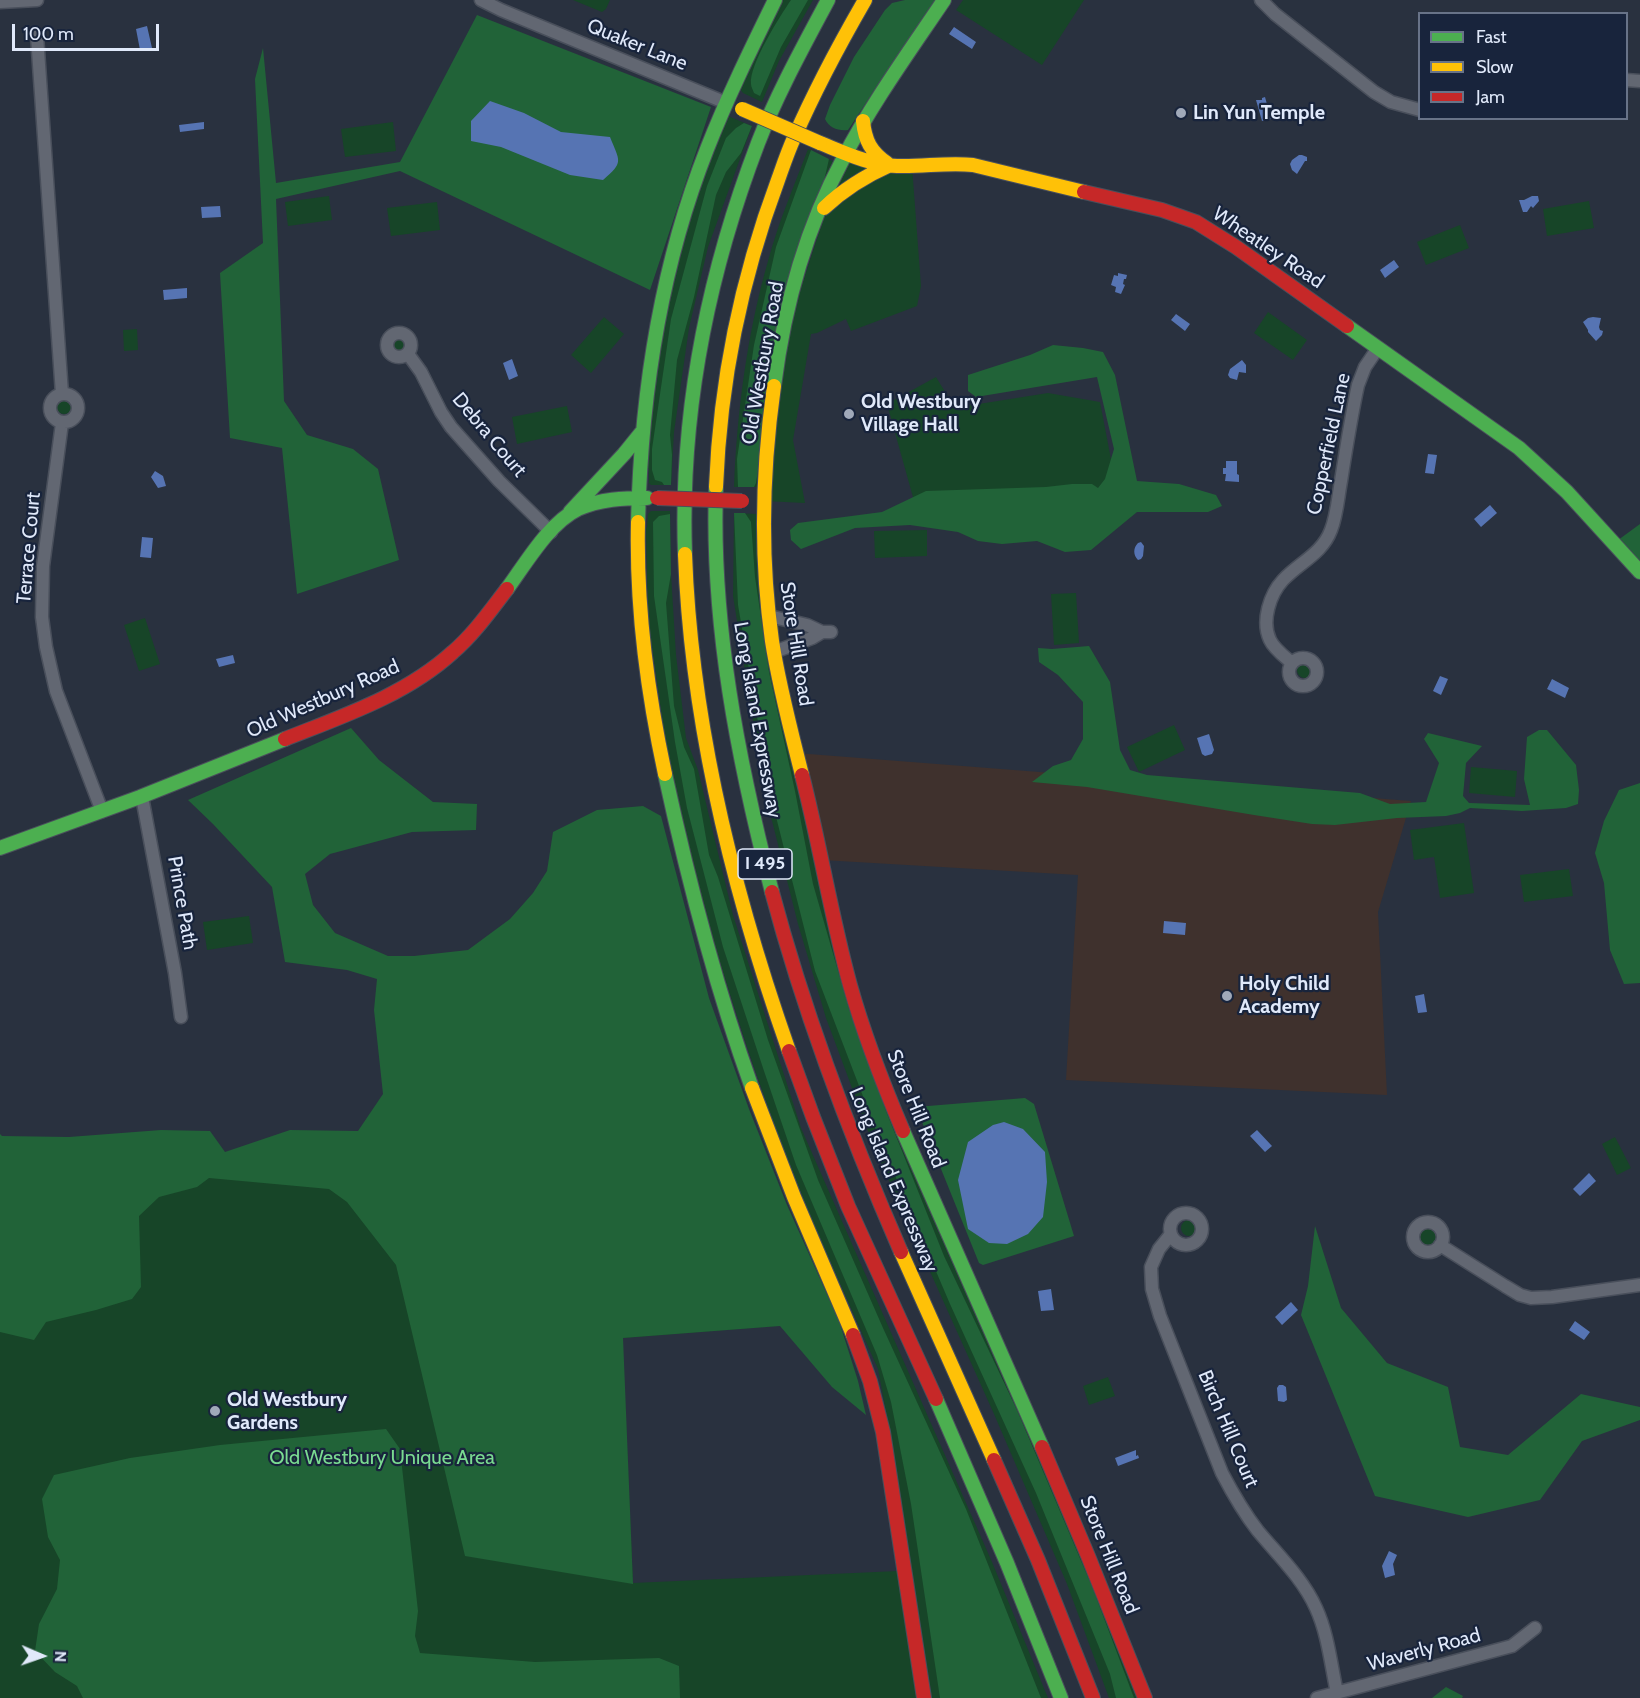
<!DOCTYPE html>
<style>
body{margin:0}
#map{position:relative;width:1640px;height:1698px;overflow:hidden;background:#29313f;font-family:Cabin,sans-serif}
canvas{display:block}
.legend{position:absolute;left:1418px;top:12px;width:210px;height:108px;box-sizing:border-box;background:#18243c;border:2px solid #687388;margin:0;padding:8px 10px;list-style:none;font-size:18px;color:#e0e9fa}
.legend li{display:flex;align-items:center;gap:12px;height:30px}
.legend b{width:30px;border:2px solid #687388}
.north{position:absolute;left:12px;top:1626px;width:60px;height:60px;-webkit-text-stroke:4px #18243c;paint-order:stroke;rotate:92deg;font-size:16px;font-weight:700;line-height:24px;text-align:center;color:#e0e9fa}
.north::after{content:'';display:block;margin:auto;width:21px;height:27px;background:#e0e9fa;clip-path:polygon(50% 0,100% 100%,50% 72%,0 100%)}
.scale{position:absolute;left:12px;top:24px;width:147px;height:27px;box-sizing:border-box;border:3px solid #e0e9fa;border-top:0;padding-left:8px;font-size:18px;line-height:21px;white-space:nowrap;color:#e0e9fa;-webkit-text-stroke:4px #18243c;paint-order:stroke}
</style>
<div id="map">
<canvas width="1640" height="1698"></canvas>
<ul class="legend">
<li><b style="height:8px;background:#4caf50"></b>Fast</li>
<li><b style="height:8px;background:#ffc107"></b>Slow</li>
<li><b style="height:8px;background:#c62828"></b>Jam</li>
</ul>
<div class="north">N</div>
<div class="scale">100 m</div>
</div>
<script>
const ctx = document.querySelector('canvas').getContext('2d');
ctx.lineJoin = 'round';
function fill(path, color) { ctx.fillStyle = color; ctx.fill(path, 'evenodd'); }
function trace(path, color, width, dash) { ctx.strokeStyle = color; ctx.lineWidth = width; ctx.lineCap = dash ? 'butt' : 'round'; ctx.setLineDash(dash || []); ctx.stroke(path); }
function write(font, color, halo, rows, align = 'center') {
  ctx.font = font + ' Cabin,sans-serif'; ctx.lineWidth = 4.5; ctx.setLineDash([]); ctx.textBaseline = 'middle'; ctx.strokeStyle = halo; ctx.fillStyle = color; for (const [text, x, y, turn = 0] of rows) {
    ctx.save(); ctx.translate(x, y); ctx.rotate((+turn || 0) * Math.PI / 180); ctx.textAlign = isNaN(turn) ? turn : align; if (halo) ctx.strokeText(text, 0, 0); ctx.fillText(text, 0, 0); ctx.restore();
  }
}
fill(new Path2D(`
 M 796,753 L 1411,801 L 1378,912 L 1387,1095 L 1066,1080 L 1078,875 L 822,860 Z`), '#3f312d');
fill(new Path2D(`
 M 573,0 L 610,0 L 606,9 L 602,12 Z
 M 783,0 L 813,0 L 779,61 L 762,102 L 743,93 L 739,88 L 772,19 Z
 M 963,0 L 1084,0 L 1042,65 L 956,10 Z
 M 728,116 L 752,126 L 708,247 L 689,328 L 674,432 L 671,485 L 651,485 L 649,483 L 649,469 L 646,468 C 653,365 674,264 707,167 C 712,149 721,132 728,116 Z
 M 393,122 L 396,151 L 345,157 L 341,129 Z
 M 808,149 L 834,162 L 808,223 L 760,487 L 734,487 C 737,411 747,334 768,261 C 778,223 794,186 808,149 Z
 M 845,153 L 912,166 L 921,286 L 917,306 L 851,331 L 846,319 L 817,333 L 811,334 L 793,440 L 805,503 L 764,501 L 779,355 Z
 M 329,196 L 332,220 L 288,226 L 285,202 Z
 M 1589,201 L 1594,228 L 1547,236 L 1543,209 Z
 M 437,202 L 440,230 L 391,236 L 387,208 Z
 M 1460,225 L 1469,248 L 1426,265 L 1417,242 Z
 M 1268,312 L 1307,340 L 1293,360 L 1254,333 Z
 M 604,317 L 624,334 L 591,373 L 571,355 Z
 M 137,329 L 138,350 L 124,351 L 123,330 Z
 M391 345a8 8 0 1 1 16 0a8 8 0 1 1-16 0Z
 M 936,377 L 947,395 L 960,407 L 1048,393 L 1100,402 L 1115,480 L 1087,516 L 916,508 L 887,404 Z
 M56 406a8 8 0 1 1 16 0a8 8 0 1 1-16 0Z
 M 567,406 L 572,432 L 517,444 L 512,417 Z
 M 651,511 L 670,511 L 671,574 L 676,655 L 686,738 L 698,770 L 733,915 L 801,1128 L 992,1562 L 1048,1698 L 932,1698 L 890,1432 L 878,1369 L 813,1223 L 776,1130 L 748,1050 L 719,960 L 696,874 L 667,752 L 648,619 L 646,529 L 647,527 L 648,514 Z
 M 734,513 L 757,514 L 764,634 L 861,1034 L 1019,1404 L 1139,1698 L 1109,1698 L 1067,1584 L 994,1414 L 874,1147 L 826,1018 L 798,924 L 764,789 L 733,596 Z
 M 927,530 L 927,556 L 875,558 L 874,531 Z
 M 1076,593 L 1079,643 L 1054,645 L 1051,594 Z
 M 145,618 L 160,664 L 139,671 L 124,625 Z
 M1297 670a8 8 0 1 1 16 0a8 8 0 1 1-16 0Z
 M 1174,725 L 1185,750 L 1139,772 L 1127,747 Z
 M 1471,767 L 1517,771 L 1515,797 L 1469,793 Z
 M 1464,823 L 1474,893 L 1440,898 L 1434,857 L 1414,860 L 1410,830 Z
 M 1569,869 L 1573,896 L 1524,902 L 1520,875 Z
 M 249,916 L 253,943 L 207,950 L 203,922 Z
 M 1615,1137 L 1631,1168 L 1617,1175 L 1602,1144 Z
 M 0,1152 L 375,1177 L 839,1321 L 622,1338 L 633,1583 L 898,1571 L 918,1698 L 0,1698 Z
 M1181 1228a8 8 0 1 1 16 0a8 8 0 1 1-16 0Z
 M1418 1237a10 10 0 1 1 20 0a10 10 0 1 1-20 0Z
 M 1108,1377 L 1115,1396 L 1089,1405 L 1083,1386 Z`), '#174528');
fill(new Path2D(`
 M 791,0 L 808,0 L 781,47 L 760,96 L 754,93 C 753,90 751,87 751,84 C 749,65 780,16 791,0 Z
 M 905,0 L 935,0 L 848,130 C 838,131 829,128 825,119 L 830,105 L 854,57 L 885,10 L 892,3 Z
 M 477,15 L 711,107 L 650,290 L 400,171 L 276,199 L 284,401 L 307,435 L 353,449 L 378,469 L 399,560 L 297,594 L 282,448 L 230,438 L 220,273 L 263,243 L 255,79 L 263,48 L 276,183 L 400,162 Z
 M 744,123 L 752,126 L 741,153 L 726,172 L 716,195 L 694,297 L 677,360 L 670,435 L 672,455 L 671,485 L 664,485 L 662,482 L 655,480 L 652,470 L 652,449 L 671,319 L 707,186 L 726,138 L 736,128 Z
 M 811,150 L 829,159 L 824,181 L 803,232 L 784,296 L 756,483 L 754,487 L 738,487 L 737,459 L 754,345 L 776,247 Z
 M 1053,345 L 1083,348 L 1103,352 L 1115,375 L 1137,481 L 1179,484 L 1216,495 L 1222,506 L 1208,512 L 1137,512 L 1091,550 L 1065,552 L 1037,541 L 1002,544 L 978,541 L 958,532 L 910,525 L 855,528 L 801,549 L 791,540 L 790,530 L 798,523 L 882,512 L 926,491 L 1046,487 L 1072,484 L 1092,484 L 1098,488 L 1105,479 L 1114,449 L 1097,377 L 976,397 L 968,391 L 968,375 L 1030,355 Z
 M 734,513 L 745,513 L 751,522 L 755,577 L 769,672 L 795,791 L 813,884 L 849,1009 L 886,1111 L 944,1256 L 1017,1410 L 1093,1589 L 1134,1698 L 1116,1698 L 1110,1674 L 1036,1493 L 950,1304 L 879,1138 L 815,971 L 770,793 L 738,605 Z
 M 670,514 L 671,574 L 666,603 L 674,706 L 684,747 L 694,769 L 709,855 L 718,877 L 768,1040 L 818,1180 L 883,1328 L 966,1509 L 1041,1698 L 940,1698 L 911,1504 L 891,1402 L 877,1355 L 796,1165 L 764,1071 L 723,947 L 687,808 L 675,742 L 654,596 L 653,522 L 659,516 Z
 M 1640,524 L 1640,572 L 1614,543 Z
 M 1089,646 L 1110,682 L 1120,750 L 1130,770 L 1147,775 L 1360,793 L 1390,804 L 1426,802 L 1439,763 L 1424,739 L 1428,733 L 1482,746 L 1466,763 L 1463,796 L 1469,803 L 1530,805 L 1524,779 L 1527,737 L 1539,730 L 1547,730 L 1576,765 L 1579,790 L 1578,804 L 1566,808 L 1522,811 L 1470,808 L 1460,813 L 1446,816 L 1397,818 L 1335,825 L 1312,824 L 1254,815 L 1087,787 L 1032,782 L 1053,766 L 1071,760 L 1083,739 L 1083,702 L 1058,675 L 1039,662 L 1038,648 L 1052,649 Z
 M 351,728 L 379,760 L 433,802 L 477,804 L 476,830 L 412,832 L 330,854 L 305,874 L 313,905 L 335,933 L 388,956 L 414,956 L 468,950 L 510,919 L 533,893 L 547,871 L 553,832 L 597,810 L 643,806 L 661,816 L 709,998 L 749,1109 L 787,1205 L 839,1321 L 858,1381 L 866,1415 L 832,1387 L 780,1326 L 623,1338 L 633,1584 L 465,1556 L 396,1265 L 347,1202 L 329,1189 L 209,1178 L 197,1187 L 159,1197 L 139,1216 L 141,1287 L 132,1299 L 96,1310 L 46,1322 L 34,1340 L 0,1332 L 0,1134 L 2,1136 L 69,1137 L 161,1130 L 210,1131 L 225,1152 L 290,1130 L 358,1131 L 383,1094 L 374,1010 L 377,979 L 347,970 L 285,962 L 272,887 L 213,824 L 188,800 Z
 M 1640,783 L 1640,983 L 1624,984 L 1610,950 L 1604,883 L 1595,853 L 1604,821 L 1619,790 Z
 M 1025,1098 L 1034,1104 L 1074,1236 L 983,1265 L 979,1263 L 916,1107 Z
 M 1315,1226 L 1341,1308 L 1387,1363 L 1448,1387 L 1460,1447 L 1508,1455 L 1581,1394 L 1640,1407 L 1640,1420 L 1582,1441 L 1540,1500 L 1468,1517 L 1375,1496 L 1301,1315 L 1308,1286 Z
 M 386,1429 L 400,1449 L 418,1611 L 415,1636 L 420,1653 L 535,1662 L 659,1658 L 679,1666 L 680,1698 L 83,1698 L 77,1686 L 55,1672 L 35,1651 L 39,1624 L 57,1589 L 60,1560 L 48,1537 L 42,1499 L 54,1475 L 130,1458 L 220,1445 Z
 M 1446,1687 L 1463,1696 L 1462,1698 L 1432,1698 Z`), '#216338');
fill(new Path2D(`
 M 147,26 L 152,48 L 140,50 L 136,29 Z
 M 954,27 L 976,42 L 972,49 L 949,34 Z
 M 1265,97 L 1271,119 L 1262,121 L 1256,100 L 1262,100 L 1262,98 Z
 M 490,101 L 524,113 L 561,132 L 610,137 C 620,162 624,162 603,180 L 570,175 L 501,147 L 471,141 L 471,121 Z
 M 204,122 L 204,129 L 180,132 L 179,125 Z
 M 1299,155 L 1302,155 L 1307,157 L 1307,161 L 1305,161 L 1297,174 L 1292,170 L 1290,164 L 1292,160 Z
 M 1532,196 L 1538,196 L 1539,201 L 1533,208 L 1531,206 L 1527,212 L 1523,212 L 1519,200 L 1524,200 Z
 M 220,206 L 221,217 L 202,218 L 201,207 Z
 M 1394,260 L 1399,267 L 1385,278 L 1380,270 Z
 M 1118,273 L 1127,275 L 1126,279 L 1124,279 L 1123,284 L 1125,285 L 1121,294 L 1115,292 L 1116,287 L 1111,285 L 1114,275 L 1118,276 Z
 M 187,288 L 187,298 L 164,300 L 163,290 Z
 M 1176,314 L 1190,324 L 1185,331 L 1171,320 Z
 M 1593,317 L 1601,318 L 1599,327 L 1600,330 L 1603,331 L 1602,335 L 1596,341 L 1588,332 L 1588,330 L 1583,322 L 1588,318 Z
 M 512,359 L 518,376 L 509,380 L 503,363 Z
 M 1242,360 L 1246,365 L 1246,373 L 1239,372 L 1237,380 L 1230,378 L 1228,375 L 1230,369 Z
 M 1428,454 L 1437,455 L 1434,474 L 1425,473 Z
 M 1226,461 L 1237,461 L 1237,474 L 1239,475 L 1239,482 L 1225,481 L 1226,474 L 1223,474 L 1223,468 L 1226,468 Z
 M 155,471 L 163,476 L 166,486 L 158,488 L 151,477 Z
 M 1490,505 L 1497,513 L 1481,527 L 1474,519 Z
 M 142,537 L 153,538 L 151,558 L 140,557 Z
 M 1141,542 L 1144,546 L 1143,556 L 1141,559 L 1138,560 C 1133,555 1133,548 1138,543 Z
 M 233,655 L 235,663 L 219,667 L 216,659 Z
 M 1440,676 L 1448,679 L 1441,695 L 1433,691 Z
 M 1552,679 L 1569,688 L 1565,698 L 1547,689 Z
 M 1209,734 L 1214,750 L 1212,754 L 1205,756 L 1202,754 L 1197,738 Z
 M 1164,921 L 1186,923 L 1185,935 L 1163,933 Z
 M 1424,994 L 1427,1012 L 1418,1013 L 1415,996 Z
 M 1004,1122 L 1023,1129 L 1045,1152 L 1047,1182 L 1043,1217 L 1028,1234 L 1007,1244 L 989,1243 L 968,1229 L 958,1180 L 968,1142 L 993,1125 Z
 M 1257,1130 L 1272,1146 L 1265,1152 L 1250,1136 Z
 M 1589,1173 L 1596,1181 L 1580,1196 L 1573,1189 Z
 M 1051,1289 L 1054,1310 L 1041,1311 L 1038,1291 Z
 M 1291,1302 L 1298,1310 L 1282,1325 L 1275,1317 Z
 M 1575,1321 L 1590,1332 L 1584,1340 L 1569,1330 Z
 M 1279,1385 L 1283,1385 L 1286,1387 L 1287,1400 L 1284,1402 L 1278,1401 L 1277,1388 Z
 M 1136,1450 L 1136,1456 L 1138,1455 L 1139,1458 L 1118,1466 L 1115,1458 Z
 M 1389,1551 L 1397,1555 L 1393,1564 L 1395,1575 L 1385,1578 L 1382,1566 Z`), '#5674b3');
const street = new Path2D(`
 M 481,0 L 501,10 L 724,102
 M 1261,0 L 1275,14 L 1374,92 L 1391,102 L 1420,110
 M 0,2 L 37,0
 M 37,36 L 62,394
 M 1626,80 L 1640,81
 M387 345a12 12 0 1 1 24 0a12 12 0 1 1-24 0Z
 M 408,354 L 421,372 L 441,412 L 451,427 L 499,481 L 551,532
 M50 408a14 14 0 1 1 28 0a14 14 0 1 1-28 0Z
 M 62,423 L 43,566 L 42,617 L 46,647 L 56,691 L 102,811
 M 769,616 L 807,625 L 822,632 L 831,632
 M 774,652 L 812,638 L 822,632
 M1289 672a14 14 0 1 1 28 0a14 14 0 1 1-28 0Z
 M 1292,663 C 1285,657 1274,649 1270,640 C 1261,621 1270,594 1283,580 C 1300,562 1322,554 1331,530 C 1337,515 1338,497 1341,481 C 1346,449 1351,417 1358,385 L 1365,367 L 1378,348
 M 142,797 L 175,973 L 181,1017
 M1170 1229a16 16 0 1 1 32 0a16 16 0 1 1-32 0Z
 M1413 1237a15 15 0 1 1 30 0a15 15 0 1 1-30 0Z
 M 1171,1234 L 1159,1249 L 1151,1267 L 1152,1289 L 1160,1316 L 1222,1473 C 1233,1494 1244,1513 1258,1531 C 1279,1556 1303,1579 1316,1608 C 1328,1634 1331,1665 1337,1693
 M 1440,1245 L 1505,1286 L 1520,1295 L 1531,1298 L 1552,1297 L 1640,1285
 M 1317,1698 L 1512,1646 L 1535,1628`);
const fast = new Path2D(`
 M 1347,326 L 1519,448 L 1567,492 L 1640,572
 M 774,386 C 784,308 806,228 843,159 C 872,103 909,52 944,0
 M 716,487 C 711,624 738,760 772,892
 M 570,512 L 624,454 L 641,433
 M 638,522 C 641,395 660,268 707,149 C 727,98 751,49 775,0
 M 685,554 C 680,414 708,274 758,143 C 777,94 803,47 828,0
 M 507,589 C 526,563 549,523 578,509 C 600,499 624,498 647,498
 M 665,774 C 688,880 715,985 752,1088
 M 0,848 L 140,797 L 285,739
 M 903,1131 L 1042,1447
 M 936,1399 L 1007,1563 L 1061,1698`);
const slow = new Path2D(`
 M 863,121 C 865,141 871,152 887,163
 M 820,143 C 845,153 870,165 897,166 C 923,167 948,162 973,165 L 1084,192
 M 824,208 C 844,189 865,176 890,165
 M 774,386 C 762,471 760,556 772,641 C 779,686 791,731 802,775
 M 716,487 C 720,382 741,279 778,180 C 783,166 788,151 794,138 C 815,90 839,45 865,0
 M 638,522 C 636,607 647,691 665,774
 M 685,554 C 691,724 733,892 789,1051
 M 752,1088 L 794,1197 L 853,1335
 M 901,1252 L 994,1460`);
const jam = new Path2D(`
 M 1084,192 L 1162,210 L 1196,222 L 1236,247 L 1347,326
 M 285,739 C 343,716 406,695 453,652 C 474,634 490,611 507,589
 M 802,775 C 820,845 831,916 850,985 C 864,1035 883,1084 903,1131
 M 772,892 C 805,1016 850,1135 901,1252
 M 789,1051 L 813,1117 L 848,1206 L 936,1399
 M 853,1335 L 870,1381 L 883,1432 L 924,1698
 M 1042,1447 L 1088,1556 L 1145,1698
 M 994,1460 L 1038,1560 L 1093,1698`);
trace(street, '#494f5b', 15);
trace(fast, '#494f5b', 16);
trace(slow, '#494f5b', 16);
trace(jam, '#494f5b', 16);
trace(street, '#626772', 12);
trace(fast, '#4caf50', 14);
trace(slow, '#ffc107', 14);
trace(jam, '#c62828', 14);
const slowBridge = new Path2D(`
 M 742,109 L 820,143`);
const jamBridge = new Path2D(`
 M 657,498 L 742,501`);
trace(slowBridge, '#494f5b', 16, []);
trace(jamBridge, '#494f5b', 16, []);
trace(slowBridge, '#ffc107', 14);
trace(jamBridge, '#c62828', 14);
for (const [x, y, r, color] of [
 [1181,113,6,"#a0a9b9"],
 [849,414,6,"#a0a9b9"],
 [1227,996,6,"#a0a9b9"],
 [215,1411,6,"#a0a9b9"]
]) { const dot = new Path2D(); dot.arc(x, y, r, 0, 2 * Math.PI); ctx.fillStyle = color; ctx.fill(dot); trace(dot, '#18243c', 2); }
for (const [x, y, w] of [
 [765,864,54]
]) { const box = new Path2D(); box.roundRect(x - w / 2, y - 15, w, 30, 4.5); ctx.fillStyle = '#18243c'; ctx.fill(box); trace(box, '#e0e9fa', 1.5); }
write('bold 18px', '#e0e9fa', null, [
 ["I 495",765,864]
]);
write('20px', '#e0e9fa', '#18243c', [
 ["Quaker Lane",637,45,22],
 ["Wheatley Road",1268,248,34],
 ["Old Westbury Road",763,363,-80],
 ["Debra Court",489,435,50],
 ["Copperfield Lane",1329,444,-78],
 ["Terrace Court",29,548,-85],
 ["Store Hill Road",796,644,81],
 ["Old Westbury Road",323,699,-24],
 ["Long Island Expressway",757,720,80],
 ["Prince Path",182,903,80],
 ["Store Hill Road",916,1109,68],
 ["Long Island Expressway",893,1180,67],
 ["Birch Hill Court",1228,1429,67],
 ["Store Hill Road",1109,1555,68],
 ["Waverly Road",1424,1650,-15]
]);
write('bold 20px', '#e0e9fa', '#18243c', [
 ["Lin Yun Temple",1193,113],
 ["Old Westbury",861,402],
 ["Village Hall",861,425],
 ["Holy Child",1239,984],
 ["Academy",1239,1007],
 ["Old Westbury",227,1400],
 ["Gardens",227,1423]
], 'left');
write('20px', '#7adb91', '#18243c', [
 ["Old Westbury Unique Area",382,1458]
]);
</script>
